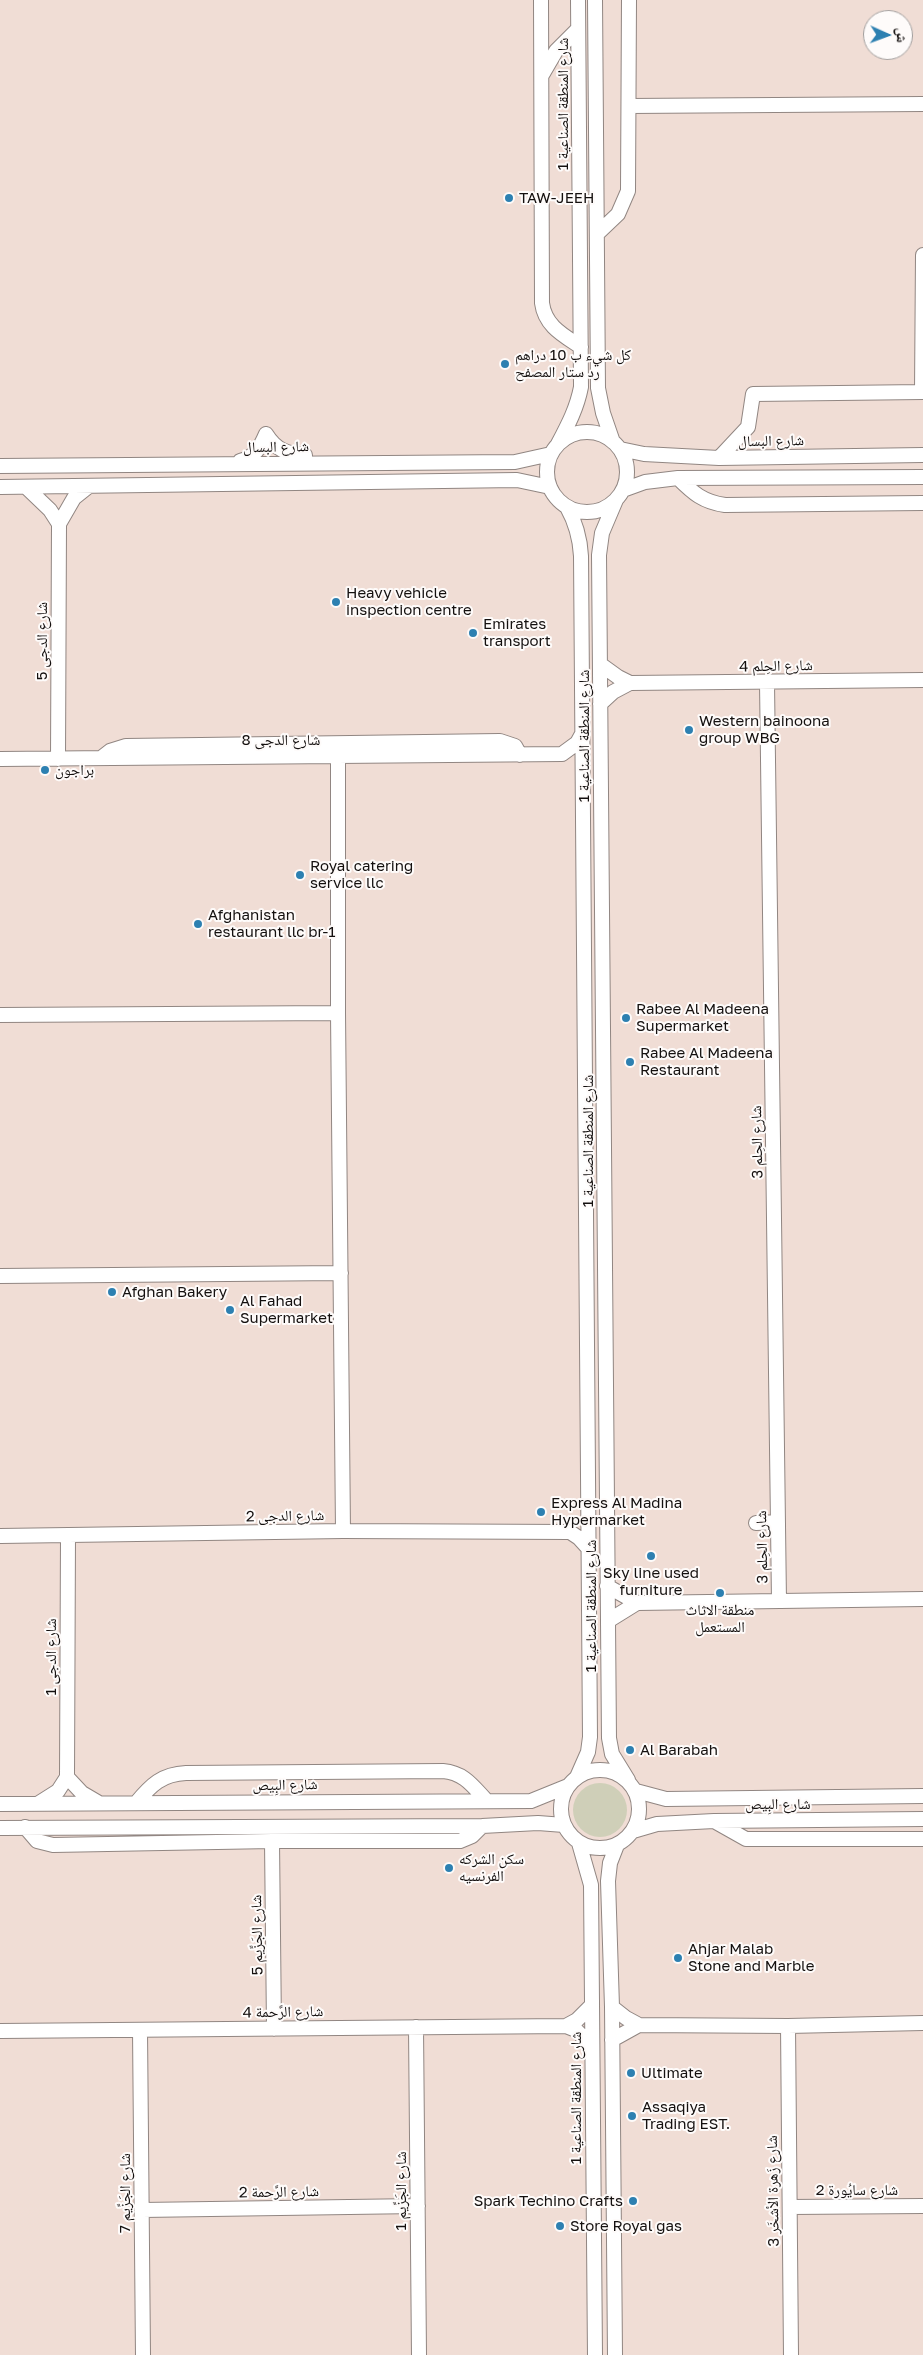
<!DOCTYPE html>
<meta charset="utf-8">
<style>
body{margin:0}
#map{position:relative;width:923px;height:2355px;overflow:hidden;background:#f8ebe7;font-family:"Golos Text","Noto Naskh Arabic",sans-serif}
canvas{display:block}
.north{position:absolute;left:863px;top:10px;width:50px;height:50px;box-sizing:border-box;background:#fefbfa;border:1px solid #a09d9c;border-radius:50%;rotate:92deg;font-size:14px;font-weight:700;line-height:20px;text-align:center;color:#14100f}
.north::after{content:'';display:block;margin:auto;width:18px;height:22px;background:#2d80b1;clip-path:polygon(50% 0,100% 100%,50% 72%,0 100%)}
</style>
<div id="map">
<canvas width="923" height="2355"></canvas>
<div class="north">ش</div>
</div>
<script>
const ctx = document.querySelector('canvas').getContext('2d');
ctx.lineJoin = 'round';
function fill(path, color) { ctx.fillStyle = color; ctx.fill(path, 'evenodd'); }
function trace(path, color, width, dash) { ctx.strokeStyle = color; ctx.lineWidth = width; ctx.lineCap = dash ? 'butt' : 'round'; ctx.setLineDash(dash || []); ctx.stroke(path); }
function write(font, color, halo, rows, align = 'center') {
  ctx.font = font + ' "Golos Text","Noto Naskh Arabic",sans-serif'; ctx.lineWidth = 4; ctx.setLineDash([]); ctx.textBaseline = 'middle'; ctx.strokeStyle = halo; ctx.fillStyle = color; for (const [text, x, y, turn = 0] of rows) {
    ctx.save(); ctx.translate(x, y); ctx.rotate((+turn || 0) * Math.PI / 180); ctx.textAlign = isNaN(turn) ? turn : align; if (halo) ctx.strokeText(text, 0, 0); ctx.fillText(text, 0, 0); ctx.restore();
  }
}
fill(new Path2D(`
 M 0,0 L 923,0 L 923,2355 L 0,2355 ZM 873,20 L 903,20 L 903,50 L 873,50 Z`), '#f0ddd5');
fill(new Path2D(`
 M573 1810a27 27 0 1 1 54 0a27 27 0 1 1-54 0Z`), '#cfcfb8');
const minor = new Path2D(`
 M 541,0 L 542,303 C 545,326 563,335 581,347
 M 595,0 L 598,388 L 603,413 L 613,442
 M 542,75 L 556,51 L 578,29
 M 629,106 L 923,104
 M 597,234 L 618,214 L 628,191 L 629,0
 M 922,392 L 923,255
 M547 472a40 40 0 1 1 80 0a40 40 0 1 1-80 0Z
 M 266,434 C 276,450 287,454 305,455
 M 558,444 C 568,425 577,408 581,387 L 578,0
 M 620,449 L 644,454 L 719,458 L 923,455
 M 719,458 L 748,427 L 753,394 L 923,392
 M 240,461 C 255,457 260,448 266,434
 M 0,466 L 515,462 L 551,454
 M 678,478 C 693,493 703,502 725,505 L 923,503
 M 0,487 L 517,480 L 550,487
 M 26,487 L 50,510 L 59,524
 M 623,490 L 645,482 L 678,478 L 923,477
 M 616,500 L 602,533 L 599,555 L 609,1738 L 612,1754 L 628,1780
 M 567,507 C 576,523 580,537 581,556 L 590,1737 L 588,1752 L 577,1777
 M 600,664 L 618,677 L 630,683 L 923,680
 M 767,683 L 779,1601
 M 600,704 L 613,692 L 630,683
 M 338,756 L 338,1013 L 343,1531
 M 101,758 L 110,751 L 126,746 L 500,741 L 515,746 L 520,755
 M 0,759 L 562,754 L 577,743 L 583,732
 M 58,759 L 59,524 L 74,498 L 89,486
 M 0,1015 L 338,1013
 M 0,1276 L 341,1273
 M 756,1523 L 778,1522
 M 0,1536 L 343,1531 L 570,1532 L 579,1538 L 589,1549
 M 607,1586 L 637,1603 L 923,1599
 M 608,1621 L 637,1603
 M561 1809a39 39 0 1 1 78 0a39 39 0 1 1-78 0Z
 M 67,1777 L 82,1793 L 99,1803
 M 636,1791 L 666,1799 L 923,1796
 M 39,1803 L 58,1791 L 67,1777 L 68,1536
 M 136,1803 C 151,1785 162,1774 186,1773 L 443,1771 C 464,1773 472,1785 485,1799
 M 0,1804 L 531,1801 L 568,1786
 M 714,1821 L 746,1839 L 923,1839
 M 25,1827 L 37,1841 L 53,1845 L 272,1841 L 460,1841 L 472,1836 L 482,1826
 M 0,1828 L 482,1826 L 538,1823 L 564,1825
 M 633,1831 L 657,1824 L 714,1821 L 923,1819
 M 272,1841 L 274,2029
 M 579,1843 L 591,1885 L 595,2355
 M 612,2007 L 626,2018 L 639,2025 L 788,2026 L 923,2023
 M 566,2026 L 577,2020 L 592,2005
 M 788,2026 L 791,2355
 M 416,2027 L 419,2355
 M 140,2030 L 143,2355
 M 0,2031 L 566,2026 L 576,2030 L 592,2046
 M 612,2040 L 639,2025
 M 790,2207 L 923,2206
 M 142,2210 L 418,2206
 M 615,2355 L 612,2007 L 608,1881 L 610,1863 L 617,1845`);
trace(minor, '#918682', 16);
trace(minor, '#fff', 14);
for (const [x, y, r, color] of [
 [509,198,5,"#2d80b1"],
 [505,364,5,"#2d80b1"],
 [336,602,5,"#2d80b1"],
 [473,633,5,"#2d80b1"],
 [689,730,5,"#2d80b1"],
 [45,770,5,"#2d80b1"],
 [300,875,5,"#2d80b1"],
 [198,924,5,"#2d80b1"],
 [626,1018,5,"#2d80b1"],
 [630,1062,5,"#2d80b1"],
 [112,1292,5,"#2d80b1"],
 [230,1310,5,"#2d80b1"],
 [541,1512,5,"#2d80b1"],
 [651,1556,5,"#2d80b1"],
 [720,1593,5,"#2d80b1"],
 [630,1750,5,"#2d80b1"],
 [449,1868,5,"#2d80b1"],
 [678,1958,5,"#2d80b1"],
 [631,2073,5,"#2d80b1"],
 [632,2116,5,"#2d80b1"],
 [633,2201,5,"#2d80b1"],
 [560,2226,5,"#2d80b1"]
]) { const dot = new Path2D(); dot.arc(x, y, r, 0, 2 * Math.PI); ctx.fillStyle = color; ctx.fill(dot); trace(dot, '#fefbfa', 2); }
write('15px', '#14100f', '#fefbfa', [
 ["شارع المنطقة الصناعية 1",563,104,-90],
 ["شارع البسال",771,441,-1],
 ["شارع البسال",276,447,-1],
 ["شارع الدجى 5",42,641,-90],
 ["شارع الحِلم 4",776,666,-1],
 ["شارع المنطقة الصناعية 1",584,736,-90],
 ["شارع الدجى 8",281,740],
 ["شارع المنطقة الصناعية 1",588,1141,-90],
 ["شارع الحِلم 3",757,1142,-91],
 ["شارع الدجى 2",285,1516,-1],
 ["شارع الحِلم 3",762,1547,-91],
 ["شارع المنطقة الصناعية 1",591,1606,-90],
 ["شارع الدجى 1",51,1657,-90],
 ["شارع البِيص",285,1785,-1],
 ["شارع البِيص",778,1804],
 ["شارع الجَزِّيم 5",257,1935,-91],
 ["شارع الرَّحمة 4",283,2012,-1],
 ["شارع المنطقة الصناعية 1",576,2098,-90],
 ["شارع سايُورة 2",857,2190],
 ["شارع الجَزِّيم 1",401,2191,-90],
 ["شارع زَهرة الأشخَر 3",773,2191,-91],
 ["شارع الرَّحمة 2",279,2192,-1],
 ["شارع الجَزِّيم 7",125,2193,-90]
]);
write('15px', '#14100f', '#fefbfa', [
 ["TAW-JEEH",519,198],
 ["كل شيء ب 10 دراهم",515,355],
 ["رد ستار المصفح",515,372],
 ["Heavy vehicle",346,593],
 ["inspection centre",346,610],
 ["Emirates",483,624],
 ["transport",483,641],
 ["Western bainoona",699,721],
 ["group WBG",699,738],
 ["براجون",55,770],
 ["Royal catering",310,866],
 ["service llc",310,883],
 ["Afghanistan",208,915],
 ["restaurant llc br-1",208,932],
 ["Rabee Al Madeena",636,1009],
 ["Supermarket",636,1026],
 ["Rabee Al Madeena",640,1053],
 ["Restaurant",640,1070],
 ["Afghan Bakery",122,1292],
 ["Al Fahad",240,1301],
 ["Supermarket",240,1318],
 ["Express Al Madina",551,1503],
 ["Hypermarket",551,1520],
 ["Sky line used",651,1573,"center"],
 ["furniture",651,1590,"center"],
 ["منطقة الاثاث",720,1610,"center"],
 ["المستعمل",720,1627,"center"],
 ["Al Barabah",640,1750],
 ["سكن الشركه",459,1859],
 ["الفرنسيه",459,1876],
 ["Ahjar Malab",688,1949],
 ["Stone and Marble",688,1966],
 ["Ultimate",641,2073],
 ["Assaqiya",642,2107],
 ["Trading EST.",642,2124],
 ["Spark Techino Crafts",623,2201,"right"],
 ["Store Royal gas",570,2226]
], 'left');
</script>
